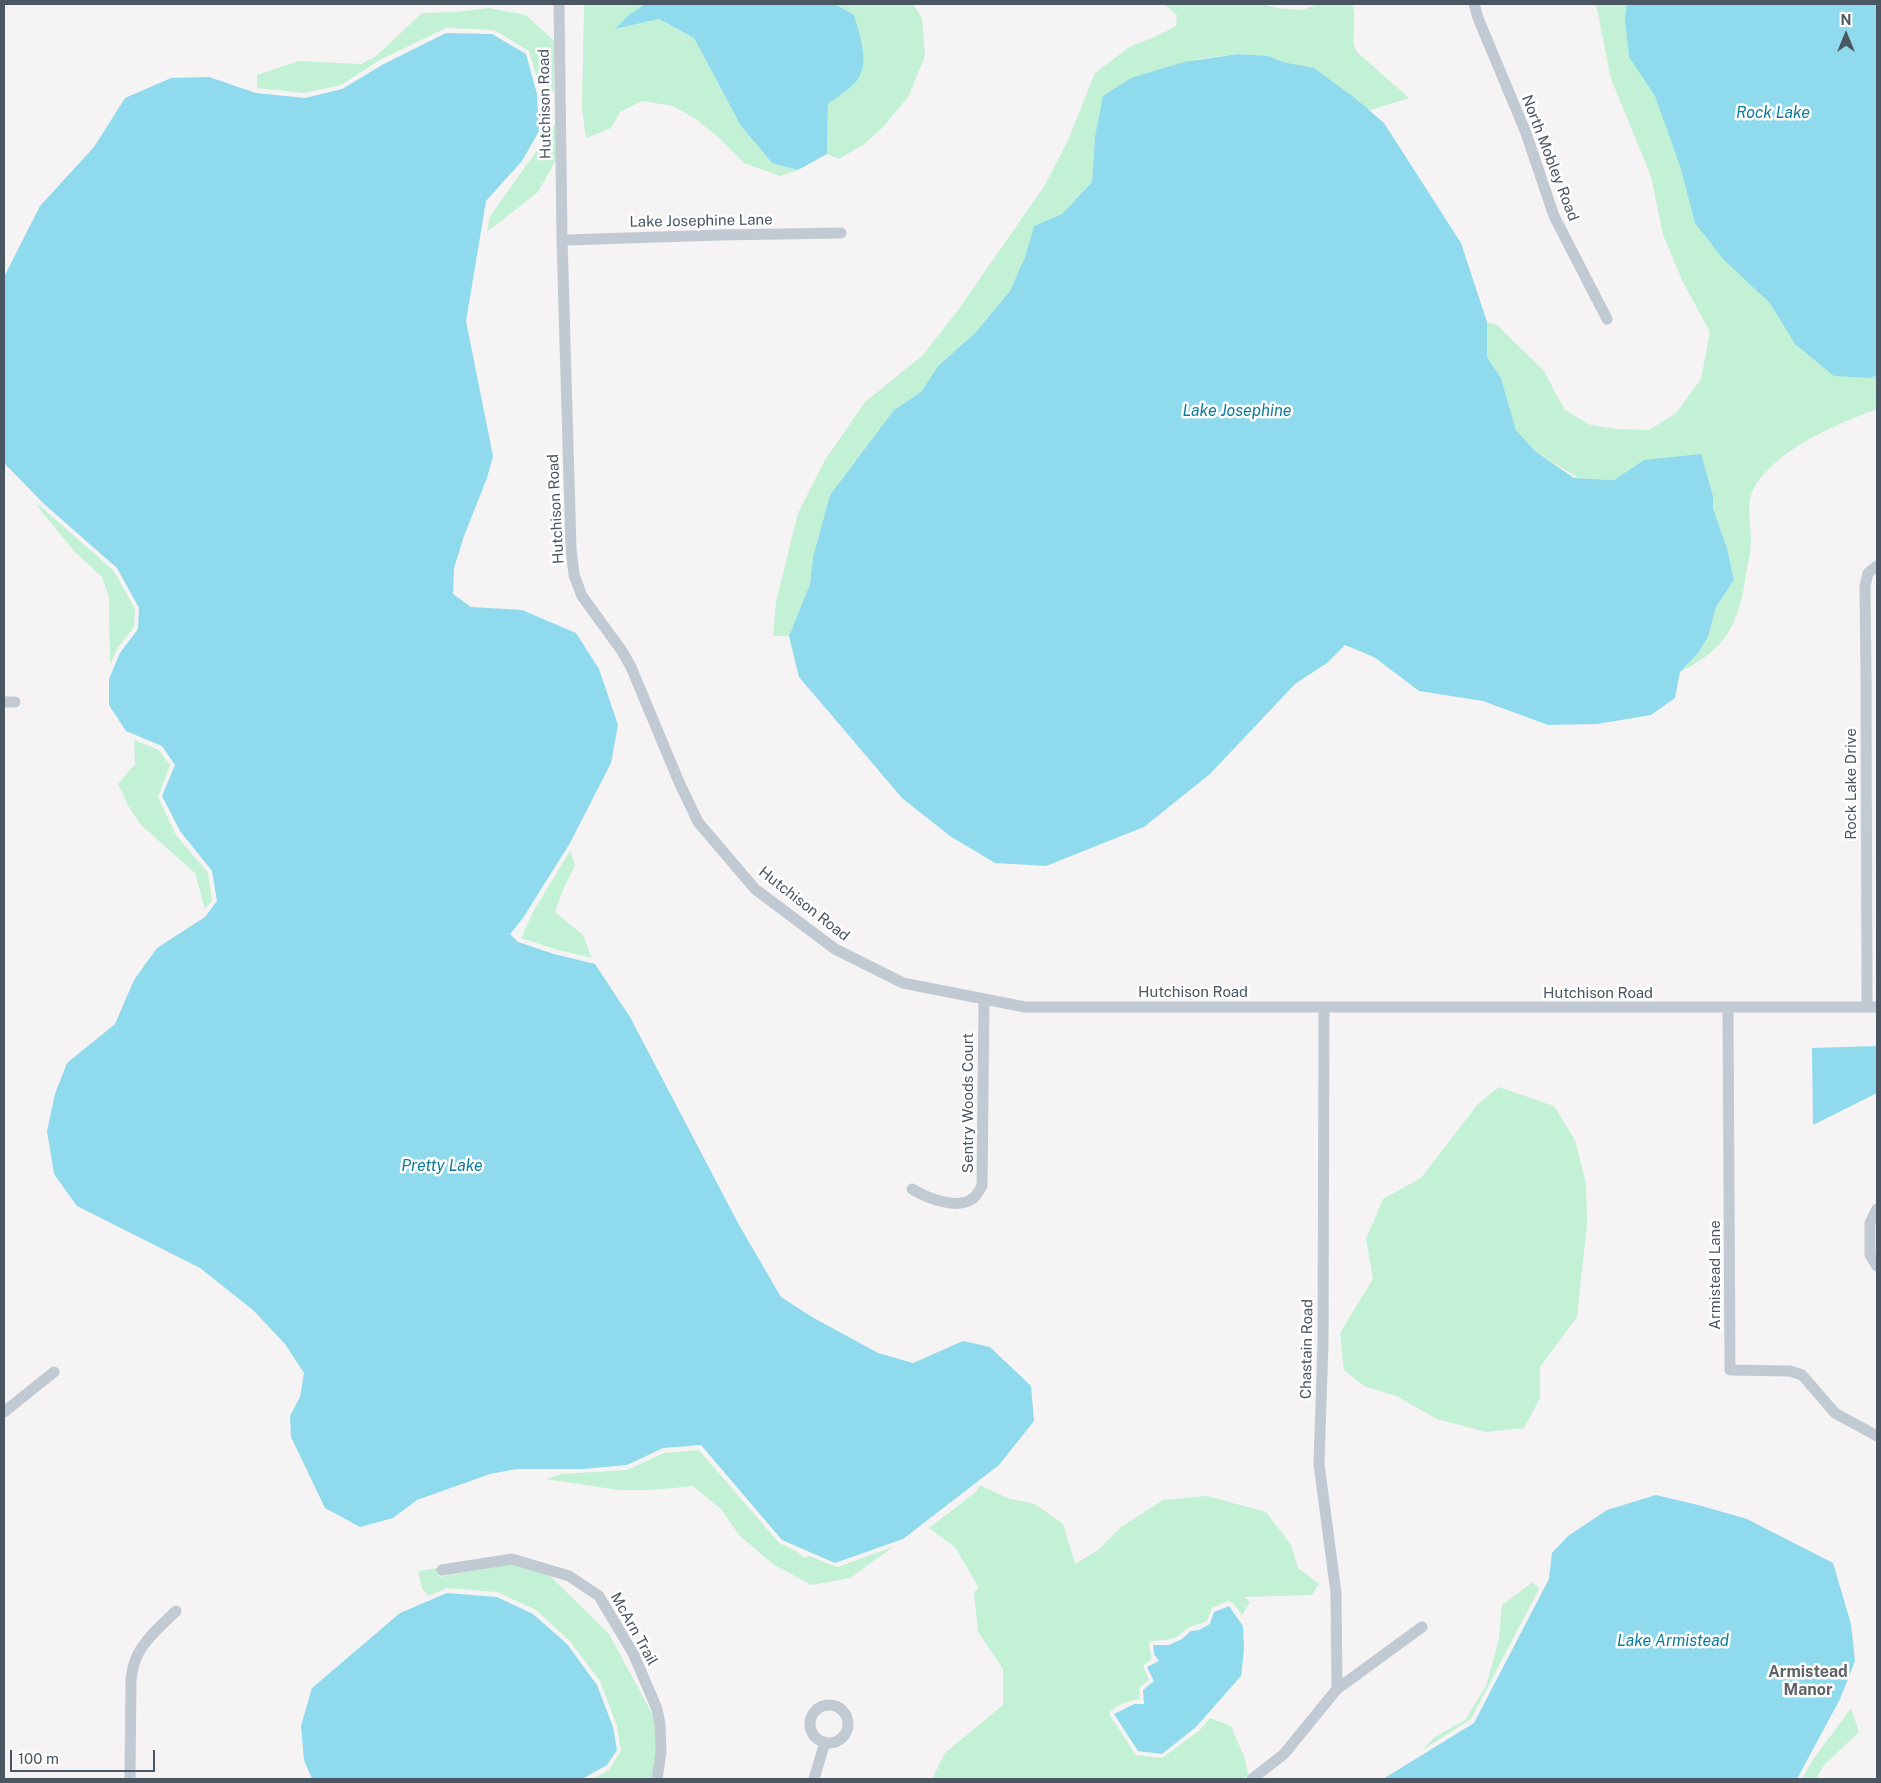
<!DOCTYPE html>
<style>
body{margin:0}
#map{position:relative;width:1881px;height:1783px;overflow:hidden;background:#f5f3f3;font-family:"Public Sans",sans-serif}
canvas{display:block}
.frame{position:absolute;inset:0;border:5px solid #4a5661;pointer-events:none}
.north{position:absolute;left:1821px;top:10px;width:50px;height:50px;-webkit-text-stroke:4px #fff;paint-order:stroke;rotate:0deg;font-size:14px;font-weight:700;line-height:20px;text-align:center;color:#4a5661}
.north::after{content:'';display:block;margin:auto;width:18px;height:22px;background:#4a5661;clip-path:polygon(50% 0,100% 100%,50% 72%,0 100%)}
.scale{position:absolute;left:10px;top:1750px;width:145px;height:22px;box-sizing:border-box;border:2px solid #4a5661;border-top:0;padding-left:6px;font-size:15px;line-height:18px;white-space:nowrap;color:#4a5661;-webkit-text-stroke:4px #fff;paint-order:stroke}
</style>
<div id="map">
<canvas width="1881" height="1783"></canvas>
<div class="frame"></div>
<div class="north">N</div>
<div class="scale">100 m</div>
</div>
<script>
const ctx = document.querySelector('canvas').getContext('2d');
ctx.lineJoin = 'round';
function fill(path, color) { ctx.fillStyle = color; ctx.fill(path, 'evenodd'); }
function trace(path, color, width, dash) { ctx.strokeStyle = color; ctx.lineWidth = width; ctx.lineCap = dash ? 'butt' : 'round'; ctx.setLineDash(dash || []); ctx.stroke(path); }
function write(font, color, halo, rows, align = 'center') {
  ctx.font = font + ' "Public Sans",sans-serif'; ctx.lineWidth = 5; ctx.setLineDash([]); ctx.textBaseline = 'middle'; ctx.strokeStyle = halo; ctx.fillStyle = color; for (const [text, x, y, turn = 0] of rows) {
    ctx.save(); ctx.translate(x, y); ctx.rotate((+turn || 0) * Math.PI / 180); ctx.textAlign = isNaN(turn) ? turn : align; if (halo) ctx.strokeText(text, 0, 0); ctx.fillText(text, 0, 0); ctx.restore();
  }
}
fill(new Path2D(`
 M 584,4 L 645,4 L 629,16 L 616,29 L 659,19 L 694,38 L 741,126 L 772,163 L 798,170 L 780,176 L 744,163 L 719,138 L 696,119 L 673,106 L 642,101 L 620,112 L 611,128 L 586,138 L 582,110 Z
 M 835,4 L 913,4 L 922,18 L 925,56 L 908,97 L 883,127 L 863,145 L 839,159 L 827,154 L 828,104 L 854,16 Z
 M 1164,4 L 1261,4 L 1277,8 L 1303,10 L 1318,4 L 1352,4 C 1358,19 1350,33 1356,51 L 1409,98 L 1368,111 L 1355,98 L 1314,68 L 1283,62 L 1268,56 L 1238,54 L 1199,59 L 1131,78 L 1095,137 L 1092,182 L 1062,214 L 1034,226 L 1025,257 L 1010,291 L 976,332 L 938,366 L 921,392 L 894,410 L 830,495 L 813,557 L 810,584 L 789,636 L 773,636 L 776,602 L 798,513 L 825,460 L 865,402 L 923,355 L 958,310 L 1045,185 L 1069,138 L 1095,73 L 1131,46 L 1155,37 L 1176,26 L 1177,15 Z
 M 1596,4 L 1877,4 L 1877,409 C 1837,424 1768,452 1751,495 C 1747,504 1751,529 1751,540 C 1751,551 1748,563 1746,574 C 1739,625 1726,649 1680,672 L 1698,653 L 1708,637 L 1716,607 L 1734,580 L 1727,548 L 1713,508 L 1713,496 L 1644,460 L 1614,480 L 1578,478 L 1535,451 L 1516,430 L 1501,378 L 1487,357 L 1487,322 L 1497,325 L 1544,371 L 1564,409 L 1590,425 L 1617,429 L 1649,430 L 1676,413 L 1701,379 L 1710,332 L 1683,282 L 1663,235 L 1651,176 L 1611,79 Z
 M 488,8 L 526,15 L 554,41 L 554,92 L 537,78 L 529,51 L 494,30 L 446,28 L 380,60 L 341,85 L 305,93 L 257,88 L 257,75 L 299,61 L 361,64 L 375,57 L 422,13 L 457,12 Z
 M 555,121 L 556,160 L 538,192 L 487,232 L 490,216 L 555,125 Z
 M 38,504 L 114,571 L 135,609 L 134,627 L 117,649 L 110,665 L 109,597 L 102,577 L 74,551 L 39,508 Z
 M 134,740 L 159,750 L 170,765 L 158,797 L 176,835 L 208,873 L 212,900 L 205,909 L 195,873 L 140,824 L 129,807 L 118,784 L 135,764 Z
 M 570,851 L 575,865 L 562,892 L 555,912 L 583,935 L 592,958 L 555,949 L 521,938 L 534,910 Z
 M 1499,1087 L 1554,1106 L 1575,1140 L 1586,1183 L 1587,1223 L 1577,1317 L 1540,1367 L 1540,1398 L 1524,1428 L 1486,1432 L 1437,1419 L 1396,1396 L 1364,1386 L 1344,1370 L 1340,1333 L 1373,1279 L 1366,1239 L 1383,1199 L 1421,1178 L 1478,1104 Z
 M 699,1450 L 779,1543 L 796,1551 L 805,1558 L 809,1556 L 837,1567 L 893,1547 L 850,1578 L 812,1585 L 774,1565 L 739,1535 L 721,1509 L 693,1486 L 652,1490 L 618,1490 L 546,1479 L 561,1474 L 627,1470 L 664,1453 Z
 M 980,1485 L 1007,1498 L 1035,1504 L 1063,1524 L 1075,1564 L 1098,1550 L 1121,1527 L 1163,1500 L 1207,1496 L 1266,1512 L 1291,1545 L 1298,1568 L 1319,1584 L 1312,1595 L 1244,1597 L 1250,1602 L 1242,1615 L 1233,1603 L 1228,1601 L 1212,1608 L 1207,1621 C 1201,1624 1193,1625 1188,1628 C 1182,1632 1178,1637 1171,1639 C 1164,1641 1157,1639 1150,1642 L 1149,1646 L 1152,1659 L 1145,1664 L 1143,1666 L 1149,1680 L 1139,1688 L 1140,1699 C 1130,1700 1113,1706 1109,1714 L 1136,1755 L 1162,1758 L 1199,1731 L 1210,1718 L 1231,1726 L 1245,1759 L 1248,1775 L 1243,1779 L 932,1779 L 945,1753 L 1003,1705 L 1003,1669 L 978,1632 L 974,1592 L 979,1588 L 955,1547 L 929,1528 L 976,1492 Z
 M 512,1564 L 550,1576 L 609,1634 L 654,1717 L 656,1751 L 652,1779 L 592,1779 L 609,1770 L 621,1751 L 617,1726 L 600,1681 L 570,1641 L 536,1610 L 497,1592 L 447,1588 L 428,1596 L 422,1588 L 418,1571 L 437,1568 L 439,1577 Z
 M 1533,1582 L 1539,1589 L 1471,1719 L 1421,1751 L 1435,1737 L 1465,1720 L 1486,1686 L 1499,1639 L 1502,1605 Z
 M 1851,1708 L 1859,1732 L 1824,1765 L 1816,1779 L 1802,1779 L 1812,1761 Z`), '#c3f1d5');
fill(new Path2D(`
 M 645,4 L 835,4 L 854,15 C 860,37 872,66 854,84 C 847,91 837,97 828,104 L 827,154 L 798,170 L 772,163 L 741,126 L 694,38 L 659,19 L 615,29 L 629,15 Z
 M 1627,4 L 1877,4 L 1877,375 L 1871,378 L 1834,376 L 1795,344 L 1770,303 L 1724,260 L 1695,223 L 1681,169 L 1655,96 L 1629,57 L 1625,18 Z
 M 446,33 L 492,34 L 526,54 L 537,94 L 539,131 L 522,161 L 486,201 L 466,321 L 493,456 L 487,478 L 464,536 L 454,568 L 453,594 L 471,607 L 522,610 L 576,633 L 599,669 L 618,725 L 611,763 L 570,843 L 523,918 L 510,934 L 518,942 L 554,954 L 595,964 L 630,1017 L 739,1225 L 781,1297 L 812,1317 L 878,1353 L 913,1363 L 963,1341 L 990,1347 L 1031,1386 L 1034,1421 L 999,1465 L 903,1539 L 835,1563 L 782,1540 L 701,1445 L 663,1448 L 627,1465 L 583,1469 L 517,1469 L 490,1474 L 417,1500 L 393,1518 L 360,1527 L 325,1508 L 291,1437 L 290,1416 L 300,1397 L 304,1373 L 285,1344 L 253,1310 L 200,1268 L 77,1206 L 54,1174 L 47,1131 L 55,1094 L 67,1063 L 115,1024 L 134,980 L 157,948 L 205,917 L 217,901 L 212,871 L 180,831 L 162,796 L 175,765 L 162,746 L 126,731 L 109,705 L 109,679 L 120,653 L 138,629 L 139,608 L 117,568 L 44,504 L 4,463 L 4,277 L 40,206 L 94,147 L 125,98 L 171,78 L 209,77 L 256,93 L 305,98 L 342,89 L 382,65 Z
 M 1238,54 L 1268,56 L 1283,62 L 1314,68 L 1355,98 L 1384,123 L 1461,243 L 1487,322 L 1487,357 L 1501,378 L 1516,430 L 1535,451 L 1574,478 L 1614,480 L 1644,460 L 1701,454 L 1713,496 L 1713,508 L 1727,548 L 1734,580 L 1716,607 L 1708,637 L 1698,653 L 1680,672 L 1675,698 L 1651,715 L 1597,724 L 1548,725 L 1483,701 L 1419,691 L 1374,657 L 1345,645 L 1327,663 L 1295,684 L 1210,774 L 1144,827 L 1046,866 L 995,863 L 950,836 L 902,798 L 799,677 L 789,636 L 810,584 L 813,557 L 830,495 L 894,410 L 921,392 L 938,366 L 976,332 L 1010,291 L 1025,257 L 1034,226 L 1062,214 L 1092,182 L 1095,137 L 1103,96 L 1131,78 L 1184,62 Z
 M 1877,1046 L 1877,1093 L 1813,1125 L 1812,1048 Z
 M 1656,1495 L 1702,1506 L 1747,1519 L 1833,1563 L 1851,1624 L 1855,1661 L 1840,1699 L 1797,1779 L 1383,1779 L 1474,1723 L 1549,1579 L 1552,1553 L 1568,1536 L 1607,1510 Z
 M 447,1593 L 497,1597 L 533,1614 L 567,1644 L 597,1685 L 613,1727 L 617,1750 L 607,1765 L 582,1779 L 312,1779 L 304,1760 L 301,1726 L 312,1688 L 400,1613 Z
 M 1229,1606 L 1243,1626 L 1244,1649 L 1241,1676 L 1196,1727 L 1162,1754 L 1138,1751 L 1114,1714 L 1134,1704 L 1144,1704 L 1143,1690 L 1154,1681 L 1147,1667 L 1159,1661 L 1154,1654 L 1153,1645 L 1169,1645 L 1182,1639 L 1191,1631 L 1199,1630 L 1210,1624 L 1214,1612 Z`), '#90daee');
trace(new Path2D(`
 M 559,4 L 562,239 L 571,549 L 574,575 L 582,596 L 622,651 L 631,667 L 679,782 L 698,822 L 755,889 L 835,949 L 903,983 L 1025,1007 L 1877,1007
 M 1474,4 L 1478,18 L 1526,133 L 1554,216 L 1607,319
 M 562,239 L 566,240 L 720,235 L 841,233
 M 4,702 L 15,702
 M 1867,1007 L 1866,678 L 1865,586 L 1868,573 L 1877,566
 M 1728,1008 L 1730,1370 L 1790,1371 L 1802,1375 L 1835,1413 L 1877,1436
 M 912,1189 C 927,1198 956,1210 972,1199 C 977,1196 979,1191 982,1186 L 984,1000
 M 1877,1209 L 1870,1223 L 1870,1255 L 1877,1266
 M 4,1412 L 54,1372
 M 442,1570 L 512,1559 L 569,1576 L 599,1596 L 633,1653 L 657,1709 L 660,1724 L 661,1752 L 657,1779
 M 1337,1689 L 1422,1627
 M810 1724a19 19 0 1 1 38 0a19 19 0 1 1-38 0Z
 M 130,1779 L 131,1679 C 132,1671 134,1663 137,1656 C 145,1639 163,1624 176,1611
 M 814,1779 L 825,1742
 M 1252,1779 L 1284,1754 L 1337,1689 L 1336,1593 L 1319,1464 L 1323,1343 L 1324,1008`), '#c1cad2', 11);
write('15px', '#4a5661', '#fff', [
 ["Hutchison Road",545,104,-91],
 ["North Mobley Road",1550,158,69],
 ["Lake Josephine Lane",701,221,-1],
 ["Hutchison Road",556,509,-93],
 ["Rock Lake Drive",1851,784,-90],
 ["Hutchison Road",804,904,38],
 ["Hutchison Road",1193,992],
 ["Hutchison Road",1598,993],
 ["Sentry Woods Court",968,1103,-90],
 ["Armistead Lane",1715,1275,-90],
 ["Chastain Road",1307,1349,-89],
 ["McArn Trail",634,1629,61]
]);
write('italic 16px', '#0c7c9b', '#fff', [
 ["Rock Lake",1773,113],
 ["Lake Josephine",1237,411],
 ["Pretty Lake",442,1166],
 ["Lake Armistead",1673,1641]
]);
write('bold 16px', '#5f6368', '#fff', [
 ["Armistead",1808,1672],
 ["Manor",1808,1690]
]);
</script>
